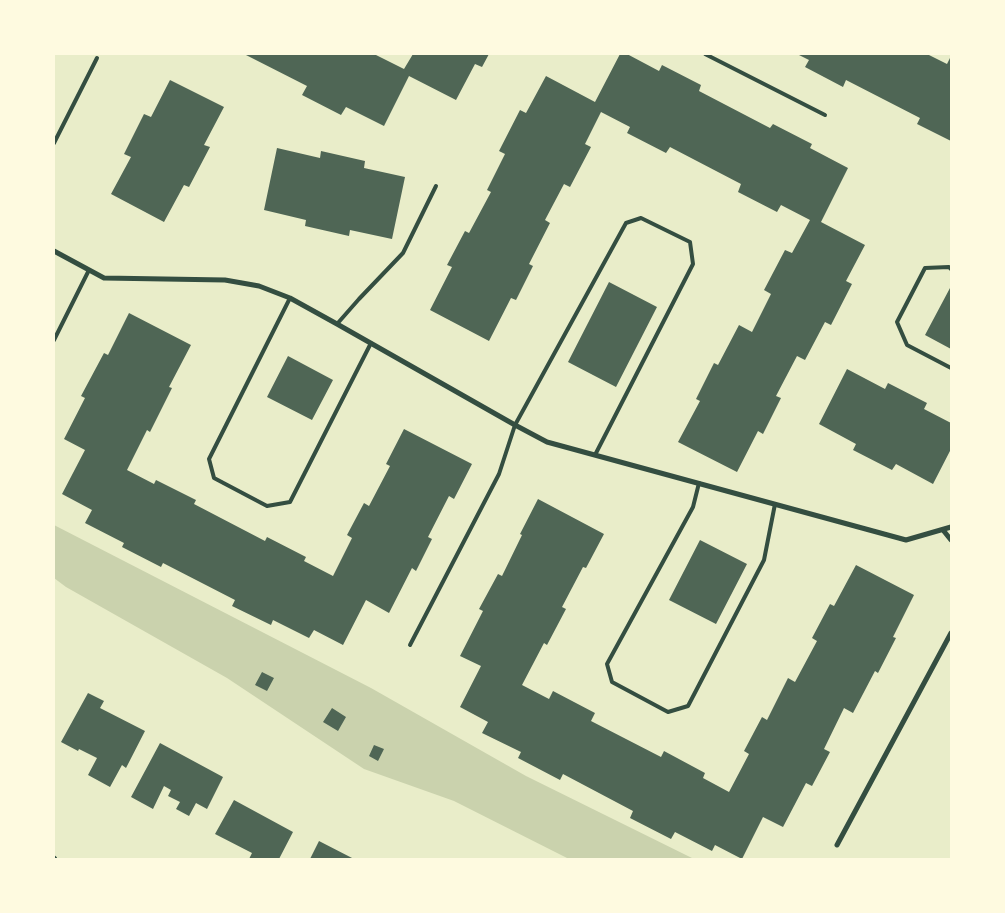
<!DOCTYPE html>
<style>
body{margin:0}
#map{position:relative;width:1005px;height:913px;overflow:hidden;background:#e9edc9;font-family:Overpass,sans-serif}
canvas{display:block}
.frame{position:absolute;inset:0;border:55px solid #fefae0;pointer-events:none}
</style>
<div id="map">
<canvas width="1005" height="913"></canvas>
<div class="frame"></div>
</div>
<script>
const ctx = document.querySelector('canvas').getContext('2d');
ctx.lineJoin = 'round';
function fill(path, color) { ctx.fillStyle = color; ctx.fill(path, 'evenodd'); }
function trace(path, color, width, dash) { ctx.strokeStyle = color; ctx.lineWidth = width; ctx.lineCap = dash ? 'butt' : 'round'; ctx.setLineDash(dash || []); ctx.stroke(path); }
fill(new Path2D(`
 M 54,525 L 371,688 L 526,776 L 694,859 L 569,859 L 454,801 L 364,769 L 227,678 L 66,587 L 54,578 Z`), '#cad2ad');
fill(new Path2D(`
 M 244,54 L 374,54 L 404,69 L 413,54 L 489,54 L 482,67 L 475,64 L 456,100 L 409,76 L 384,126 L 346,107 L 341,115 L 302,95 L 307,86 Z
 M 620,54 L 627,54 L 659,71 L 662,65 L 701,85 L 699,91 L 770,128 L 773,124 L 812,144 L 810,148 L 848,168 L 821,222 L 865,245 L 846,281 L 852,284 L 831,325 L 825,322 L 805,360 L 797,356 L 776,396 L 781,398 L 763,434 L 758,431 L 737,472 L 678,442 L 700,401 L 696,399 L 714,363 L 718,365 L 739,325 L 752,332 L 771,294 L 764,290 L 785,250 L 792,253 L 810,220 L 781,205 L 777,212 L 738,192 L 741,184 L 670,147 L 666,153 L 627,133 L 630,127 L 601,112 L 585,144 L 591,147 L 570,187 L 564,184 L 545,220 L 550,223 L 529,264 L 533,266 L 516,300 L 511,298 L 489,341 L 430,310 L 452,267 L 447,265 L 465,231 L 469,233 L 491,192 L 487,190 L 505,154 L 499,151 L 520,110 L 526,113 L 546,76 L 595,102 Z
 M 797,54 L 927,54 L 947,64 L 951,56 L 951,141 L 917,124 L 920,118 L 846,80 L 843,87 L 805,67 L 809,60 Z
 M 170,80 L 224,107 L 204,145 L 210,147 L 189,187 L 184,185 L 164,222 L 111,194 L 131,157 L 124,154 L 144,114 L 151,117 Z
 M 277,148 L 320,158 L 321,151 L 365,161 L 364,168 L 405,177 L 392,239 L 350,230 L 349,236 L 305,226 L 306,220 L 264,210 Z
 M 609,282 L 657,307 L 616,387 L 568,362 Z
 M 950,288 L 951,288 L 951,349 L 925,335 Z
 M 129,313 L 191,345 L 169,387 L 172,388 L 150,432 L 147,430 L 127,470 L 154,484 L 156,480 L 196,500 L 194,504 L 265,541 L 267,537 L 306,557 L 304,561 L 333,576 L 352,538 L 347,535 L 364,503 L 369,506 L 390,466 L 386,464 L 404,429 L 472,464 L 454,499 L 449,496 L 428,537 L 432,539 L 416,571 L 412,568 L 389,613 L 366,600 L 343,645 L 314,630 L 309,638 L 273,620 L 271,625 L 232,606 L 235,600 L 163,563 L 161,567 L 122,547 L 124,543 L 85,523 L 92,510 L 62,494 L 85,450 L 64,439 L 85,398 L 81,396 L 104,353 L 108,355 Z
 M 288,356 L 333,380 L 312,420 L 267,397 Z
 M 847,369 L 885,389 L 888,383 L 927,403 L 924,409 L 951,423 L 951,449 L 933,484 L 896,464 L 892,470 L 853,450 L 856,444 L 819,424 Z
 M 538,499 L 604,534 L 586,568 L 583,567 L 562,607 L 566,609 L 547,645 L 544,643 L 522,685 L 549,699 L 553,691 L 595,713 L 591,721 L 661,757 L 664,751 L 705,773 L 703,778 L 729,792 L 749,754 L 744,751 L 762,717 L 767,720 L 788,678 L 795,682 L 817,641 L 812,638 L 830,604 L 834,606 L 856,565 L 914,595 L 893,637 L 896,638 L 878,673 L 875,671 L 853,713 L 844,708 L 824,749 L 830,752 L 812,786 L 806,783 L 783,827 L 763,817 L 742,859 L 715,845 L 712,851 L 675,832 L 671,839 L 630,818 L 633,811 L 563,774 L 560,780 L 518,758 L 521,752 L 482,733 L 488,722 L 460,707 L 481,666 L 460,656 L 483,611 L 479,609 L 498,574 L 502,576 L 522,535 L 520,534 Z
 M 700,540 L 747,564 L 716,624 L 669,600 Z
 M 262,672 L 274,678 L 267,691 L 255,685 Z
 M 88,693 L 104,701 L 100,708 L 145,731 L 126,768 L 122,765 L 110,787 L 88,775 L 97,758 L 79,749 L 78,751 L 61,742 Z
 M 332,708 L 346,717 L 338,731 L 323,722 Z
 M 160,743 L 223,777 L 207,809 L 196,803 L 189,816 L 176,809 L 180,802 L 168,796 L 171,790 L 164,786 L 153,809 L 131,797 Z
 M 374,745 L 384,749 L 378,761 L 369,756 Z
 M 234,800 L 293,832 L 279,859 L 249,859 L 252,853 L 215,834 Z
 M 319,841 L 354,859 L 310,859 Z`), '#4f6655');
trace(new Path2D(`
 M 705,54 L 825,115
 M 54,143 L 97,58
 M 951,269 L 949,267 L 925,268 L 897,322 L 907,345 L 951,368
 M 290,298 L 209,459 L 214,478 L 267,506 L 290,502 L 371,343
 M 337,324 L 359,299 L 403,253 L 436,186
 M 54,340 L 89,270
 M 699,483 L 693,507 L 607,664 L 612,682 L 668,712 L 688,706 L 764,560 L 775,504
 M 410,645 L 499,474 L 515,425 L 626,223 L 641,218 L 690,242 L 693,264 L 595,455`), '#344e41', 4);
trace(new Path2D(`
 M 54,251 L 104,278 L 225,280 L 259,286 L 290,298 L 337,324 L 515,425 L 547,442 L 906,540 L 951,527
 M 943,530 L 951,540
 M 837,845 L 951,633
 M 54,858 L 55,859`), '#344e41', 5);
</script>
